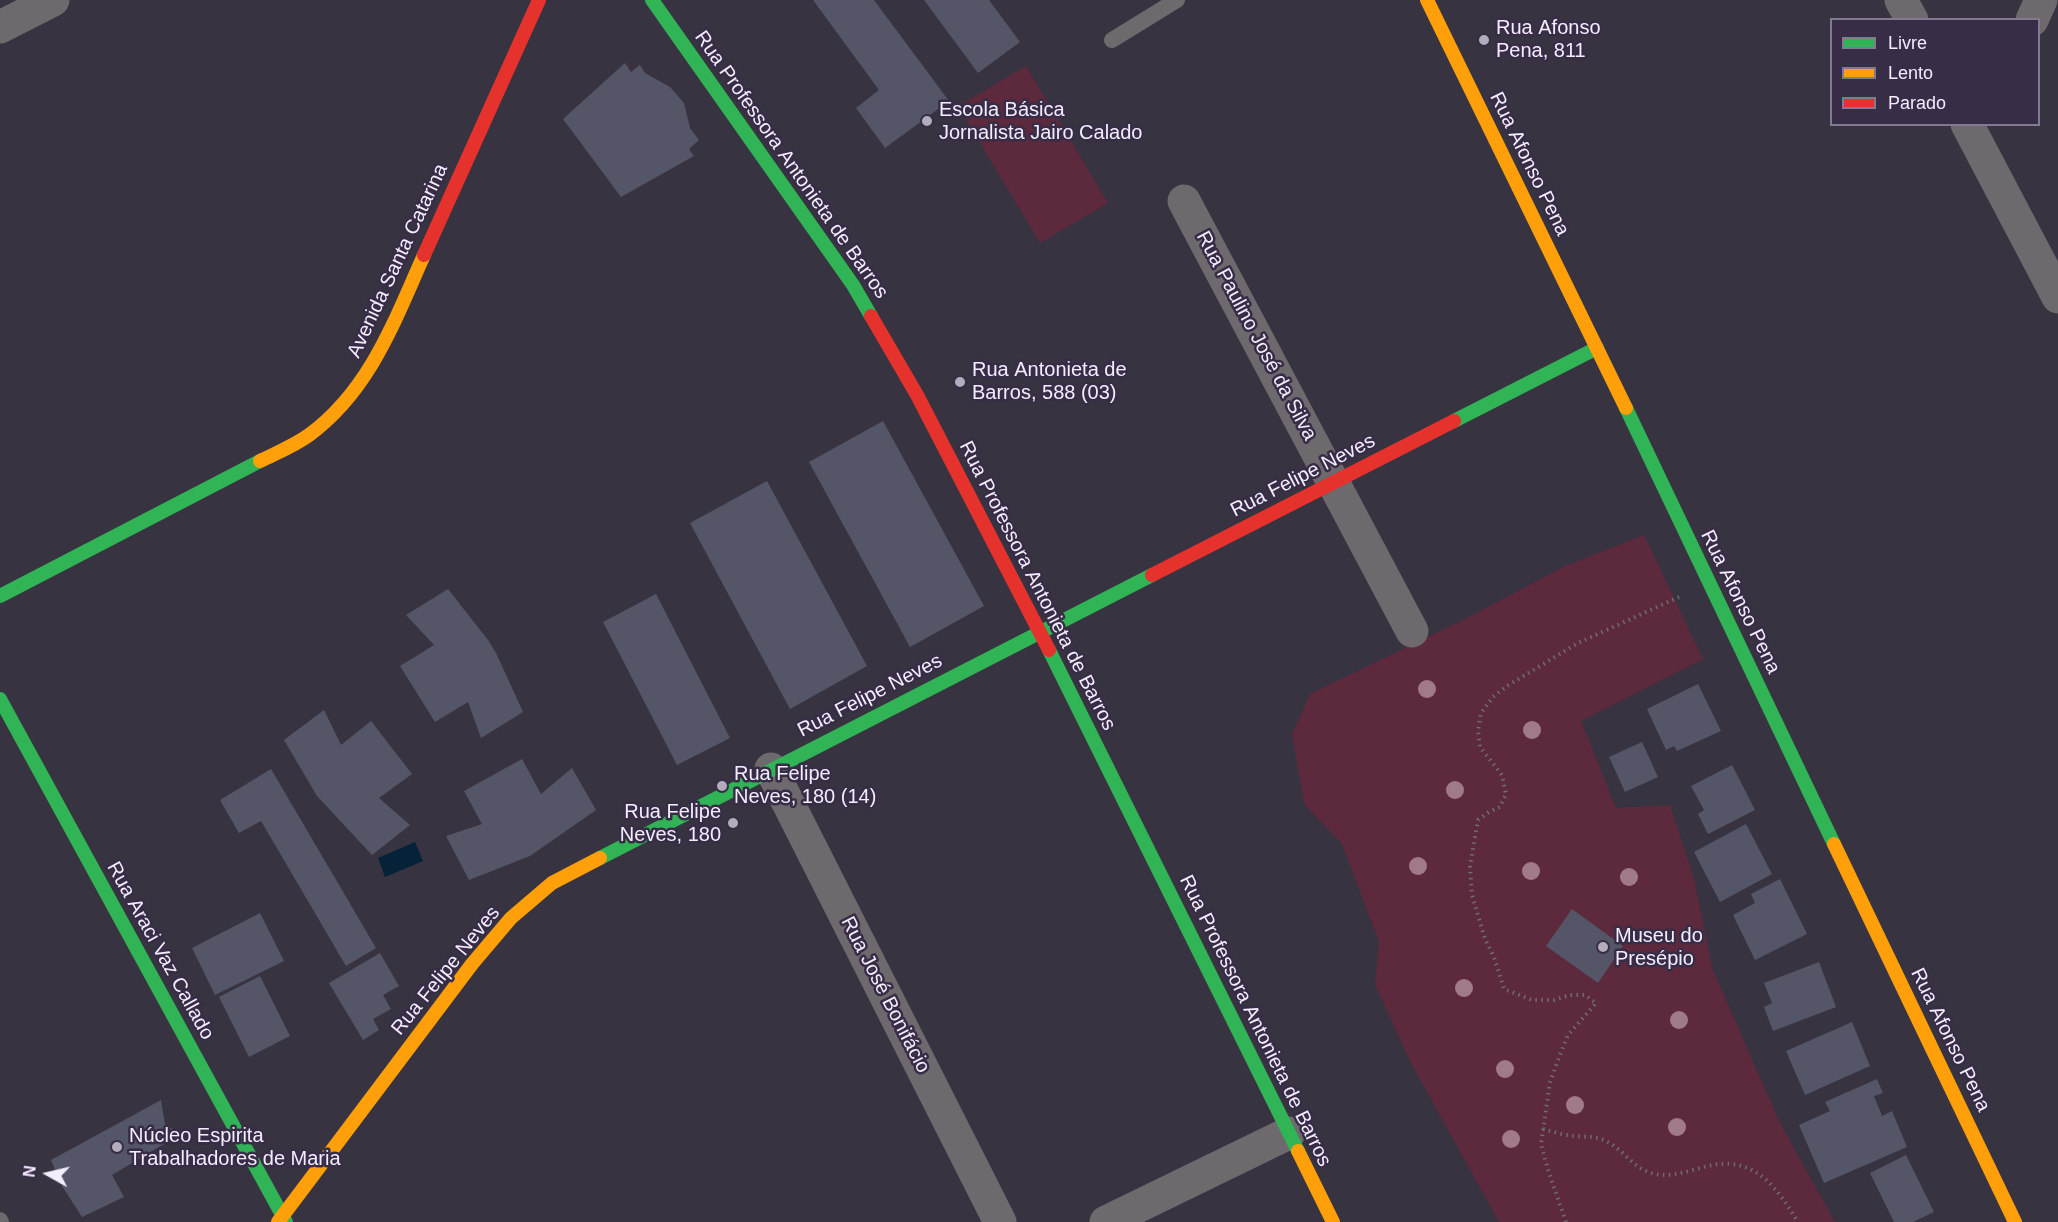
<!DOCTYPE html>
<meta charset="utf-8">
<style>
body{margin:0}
#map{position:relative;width:2058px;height:1222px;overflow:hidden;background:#383340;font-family:Helvetica,sans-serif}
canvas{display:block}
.legend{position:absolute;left:1830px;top:18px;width:210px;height:108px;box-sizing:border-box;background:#372d46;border:2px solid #827a90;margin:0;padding:8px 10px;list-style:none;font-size:18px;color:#f3edfe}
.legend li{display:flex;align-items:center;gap:12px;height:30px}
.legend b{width:30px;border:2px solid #827a90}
.north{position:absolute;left:18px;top:1144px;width:60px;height:60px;-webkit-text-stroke:4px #372d46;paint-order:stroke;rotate:278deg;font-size:16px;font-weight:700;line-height:24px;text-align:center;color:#f3edfe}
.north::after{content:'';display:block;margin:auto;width:21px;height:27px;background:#f3edfe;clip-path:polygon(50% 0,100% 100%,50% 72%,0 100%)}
</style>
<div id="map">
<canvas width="2058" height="1222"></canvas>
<ul class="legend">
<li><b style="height:8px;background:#30b455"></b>Livre</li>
<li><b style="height:8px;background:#ff9f0a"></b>Lento</li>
<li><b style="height:8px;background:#e5322d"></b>Parado</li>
</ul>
<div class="north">N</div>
</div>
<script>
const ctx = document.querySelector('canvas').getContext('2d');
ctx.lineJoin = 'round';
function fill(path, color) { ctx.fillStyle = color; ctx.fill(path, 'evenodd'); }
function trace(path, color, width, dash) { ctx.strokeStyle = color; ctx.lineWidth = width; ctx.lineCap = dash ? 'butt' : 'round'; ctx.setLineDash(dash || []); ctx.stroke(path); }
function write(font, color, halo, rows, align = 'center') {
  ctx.font = font + ' Helvetica,sans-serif'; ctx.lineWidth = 5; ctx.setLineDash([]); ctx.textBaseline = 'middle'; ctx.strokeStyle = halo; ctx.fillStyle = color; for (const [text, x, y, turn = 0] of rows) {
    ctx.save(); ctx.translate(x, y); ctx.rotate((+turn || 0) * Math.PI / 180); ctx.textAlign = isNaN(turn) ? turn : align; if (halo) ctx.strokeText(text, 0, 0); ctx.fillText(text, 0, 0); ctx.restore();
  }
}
fill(new Path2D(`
 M 1026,66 L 1108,203 L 1040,243 L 958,106 Z
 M 1644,535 L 1703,659 L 1581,721 L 1616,808 L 1670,805 L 1694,879 L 1712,968 L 1780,1123 L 1835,1222 L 1499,1222 L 1411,1063 L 1375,985 L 1379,942 L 1342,844 L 1304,804 L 1292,734 L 1310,694 L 1465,619 L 1565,566 Z`), '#5d293d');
fill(new Path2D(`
 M 415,842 L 423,861 L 385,877 L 378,858 Z`), '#052239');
fill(new Path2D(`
 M 813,0 L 874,0 L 949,101 L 885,148 L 856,108 L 879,90 Z
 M 924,0 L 989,0 L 1020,42 L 978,73 Z
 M 625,63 L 631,72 L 640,65 L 645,73 L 670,87 L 684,103 L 690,128 L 699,140 L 689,149 L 694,156 L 621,197 L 563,119 Z
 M 883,421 L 984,606 L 910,647 L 809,462 Z
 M 767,481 L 867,666 L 790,709 L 690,523 Z
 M 448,589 L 488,640 L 496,653 L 523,712 L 481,738 L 468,702 L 435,722 L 400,666 L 434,645 L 406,615 Z
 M 656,594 L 730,738 L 677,765 L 603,622 Z
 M 1698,684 L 1721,731 L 1677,751 L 1674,746 L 1666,750 L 1647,709 Z
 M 324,710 L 341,745 L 371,721 L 412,774 L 379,798 L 410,825 L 372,855 L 317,796 L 284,740 Z
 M 1642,742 L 1658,777 L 1625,792 L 1609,757 Z
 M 522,759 L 541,794 L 572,768 L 596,810 L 530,856 L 469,880 L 446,836 L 482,824 L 464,791 Z
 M 1732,765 L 1755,810 L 1708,834 L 1698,814 L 1704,810 L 1691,786 Z
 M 271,769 L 376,948 L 346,966 L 261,821 L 239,833 L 220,800 Z
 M 1746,824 L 1772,874 L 1720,902 L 1694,852 Z
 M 1780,879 L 1807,934 L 1755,960 L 1733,915 L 1755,903 L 1751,894 Z
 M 1572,909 L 1623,946 L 1598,983 L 1546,946 Z
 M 260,913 L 284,961 L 215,995 L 192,948 Z
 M 380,953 L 399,986 L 383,995 L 391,1009 L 373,1019 L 379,1030 L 363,1040 L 329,983 Z
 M 1819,962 L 1836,1007 L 1773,1031 L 1764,1007 L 1772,1003 L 1764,983 Z
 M 260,976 L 290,1036 L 249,1057 L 219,997 Z
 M 1852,1022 L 1870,1066 L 1805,1095 L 1786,1051 Z
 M 1877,1079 L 1883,1093 L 1874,1096 L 1882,1116 L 1892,1111 L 1907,1147 L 1824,1183 L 1799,1125 L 1830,1111 L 1825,1102 Z
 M 161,1100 L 165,1124 L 181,1134 L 112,1175 L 124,1197 L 82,1217 L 62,1186 L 51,1160 Z
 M 1906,1155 L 1934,1212 L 1913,1222 L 1894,1222 L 1870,1173 Z`), '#555568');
trace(new Path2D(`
 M 1543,1129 C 1553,1132 1564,1135 1574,1136 C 1585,1137 1596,1136 1606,1141 C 1621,1148 1633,1166 1646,1171 C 1669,1181 1691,1169 1713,1165 C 1757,1157 1778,1190 1798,1222
 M 1566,1222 L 1549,1173 L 1541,1144 L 1550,1082 L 1560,1055 L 1568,1035 L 1596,1003 L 1585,995 L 1570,995 L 1554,1000 L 1532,1000 L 1504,989 L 1494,957 L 1485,939 L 1472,895 L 1470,866 L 1478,820 L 1489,812 L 1500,807 L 1506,794 L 1502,775 L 1480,747 L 1478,731 L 1481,713 L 1493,697 L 1507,686 L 1578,643 L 1679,597`), '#6f6c72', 4, [1.5, 4.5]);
trace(new Path2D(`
 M 1112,40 L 1177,0
 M 0,1220 L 1,1222`), '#6d696d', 16);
trace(new Path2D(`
 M 1901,0 L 1912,20
 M 2032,20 L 2041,0
 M 0,27 L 53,0
 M 1967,124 L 2058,297
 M 1184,201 L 1412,631
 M 771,769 L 1000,1222
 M 1106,1222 L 1289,1133`), '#6d696d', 33);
trace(new Path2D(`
 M 652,0 L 853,285 L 871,316
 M 1626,408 L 1834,844
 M 1454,421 L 1597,348
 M 0,596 L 260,461
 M 1049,650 L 1298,1151
 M 0,699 L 286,1222
 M 600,858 L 1152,575`), '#30b455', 14);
trace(new Path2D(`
 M 1427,0 L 1626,408
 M 260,461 C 276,453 294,446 309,435 C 370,390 394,322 424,255
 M 1834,844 L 2015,1222
 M 1298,1151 L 1333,1222
 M 278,1222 L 472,964 L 511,918 L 552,883 L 600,858`), '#ff9f0a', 14);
trace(new Path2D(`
 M 424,255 L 539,0
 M 871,316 L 917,395 L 1049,650
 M 1152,575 L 1454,421`), '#e5322d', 14);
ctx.fillStyle = '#a07a8a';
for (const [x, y] of [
 [1427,689],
 [1532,730],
 [1455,790],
 [1418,866],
 [1531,871],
 [1629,877],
 [1464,988],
 [1679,1020],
 [1505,1069],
 [1575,1105],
 [1677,1127],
 [1511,1139]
]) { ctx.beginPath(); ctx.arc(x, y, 9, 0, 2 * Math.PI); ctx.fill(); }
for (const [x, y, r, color] of [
 [1484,40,6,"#b2acbc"],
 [927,121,6,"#b2acbc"],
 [960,382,6,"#b2acbc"],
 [722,786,6,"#b2acbc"],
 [733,823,6,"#b2acbc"],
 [1603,947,6,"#b2acbc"],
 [117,1147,6,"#b2acbc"]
]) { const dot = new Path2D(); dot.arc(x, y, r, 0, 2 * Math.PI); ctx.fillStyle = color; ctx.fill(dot); trace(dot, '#372d46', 2); }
write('20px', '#f3edfe', '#372d46', [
 ["Rua Afonso",1496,28],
 ["Pena, 811",1496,51],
 ["Escola Básica",939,110],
 ["Jornalista Jairo Calado",939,133],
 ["Rua Antonieta de",972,370],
 ["Barros, 588 (03)",972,393],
 ["Rua Felipe",734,774],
 ["Neves, 180 (14)",734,797],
 ["Rua Felipe",721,812,"right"],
 ["Neves, 180",721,835,"right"],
 ["Museu do",1615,936],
 ["Presépio",1615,959],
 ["Núcleo Espirita",129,1136],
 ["Trabalhadores de Maria",129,1159]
], 'left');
write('20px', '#f3edfe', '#372d46', [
 ["Rua Afonso Pena",1529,164,64],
 ["Rua Professora Antonieta de Barros",791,165,55],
 ["Avenida Santa Catarina",398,261,-65],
 ["Rua Paulino José da Silva",1256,336,62],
 ["Rua Felipe Neves",1303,476,-27],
 ["Rua Professora Antonieta de Barros",1037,586,63],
 ["Rua Afonso Pena",1740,602,64],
 ["Rua Felipe Neves",870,696,-27],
 ["Rua Araci Vaz Callado",160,951,61],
 ["Rua Felipe Neves",446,971,-51],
 ["Rua José Bonifácio",885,995,63],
 ["Rua Professora Antonieta de Barros",1255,1021,64],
 ["Rua Afonso Pena",1950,1040,64]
]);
</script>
